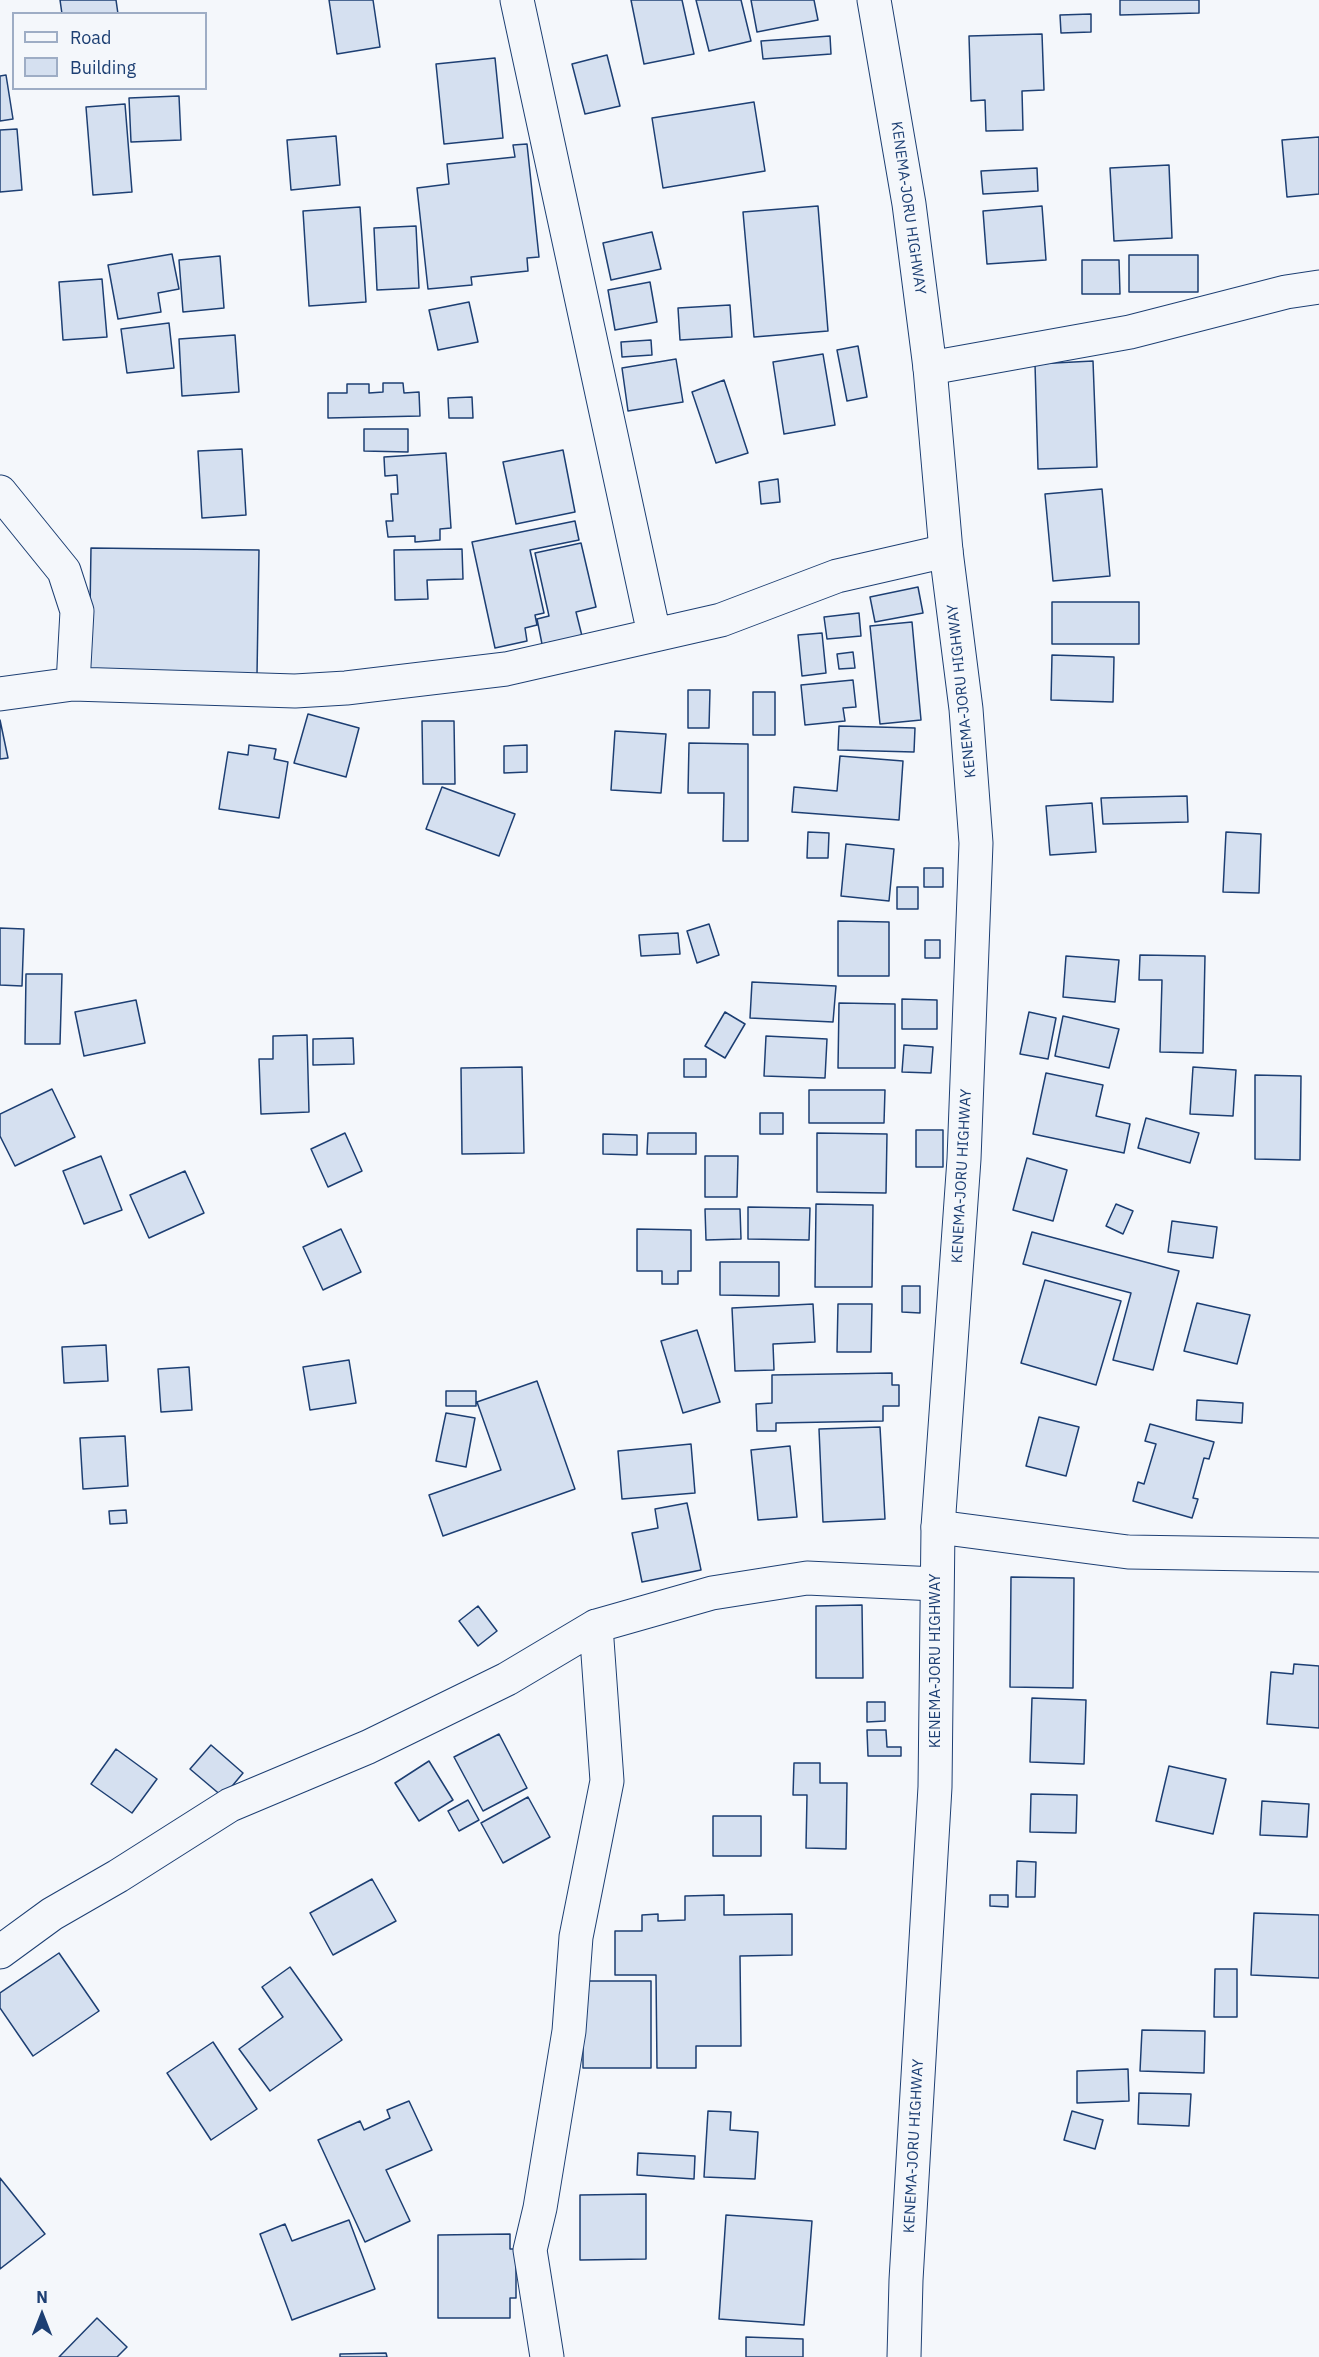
<!DOCTYPE html>
<style>
body{margin:0}
#map{position:relative;width:1319px;height:2357px;overflow:hidden;background:#f4f7fb;font-family:"IBM Plex Sans",sans-serif}
canvas{display:block}
.legend{position:absolute;left:12px;top:12px;width:195px;height:78px;box-sizing:border-box;background:#f4f7fb;border:2px solid #9eadc5;margin:0;padding:8px 10px;list-style:none;font-size:18px;color:#1d3f73}
.legend li{display:flex;align-items:center;gap:12px;height:30px}
.legend b{width:30px;border:2px solid #9eadc5}
.north{position:absolute;left:12px;top:2285px;width:60px;height:60px;-webkit-text-stroke:4px #f4f7fb;paint-order:stroke;rotate:0deg;font-size:16px;font-weight:700;line-height:24px;text-align:center;color:#1d3f73}
.north::after{content:'';display:block;margin:auto;width:21px;height:27px;background:#1d3f73;clip-path:polygon(50% 0,100% 100%,50% 72%,0 100%)}
</style>
<div id="map">
<canvas width="1319" height="2357"></canvas>
<ul class="legend">
<li><b style="height:8px;background:#f4f7fb"></b>Road</li>
<li><b style="height:16px;background:#d5e0f0"></b>Building</li>
</ul>
<div class="north">N</div>
</div>
<script>
const ctx = document.querySelector('canvas').getContext('2d');
ctx.lineJoin = 'round';
function fill(path, color) { ctx.fillStyle = color; ctx.fill(path, 'evenodd'); }
function trace(path, color, width, dash) { ctx.strokeStyle = color; ctx.lineWidth = width; ctx.lineCap = dash ? 'butt' : 'round'; ctx.setLineDash(dash || []); ctx.stroke(path); }
function write(font, color, halo, rows, align = 'center') {
  ctx.font = font + ' "IBM Plex Sans",sans-serif'; ctx.lineWidth = 4.5; ctx.setLineDash([]); ctx.textBaseline = 'middle'; ctx.strokeStyle = halo; ctx.fillStyle = color; for (const [text, x, y, turn = 0] of rows) {
    ctx.save(); ctx.translate(x, y); ctx.rotate((+turn || 0) * Math.PI / 180); ctx.textAlign = isNaN(turn) ? turn : align; if (halo) ctx.strokeText(text, 0, 0); ctx.fillText(text, 0, 0); ctx.restore();
  }
}
const building = new Path2D(`
 M 60,0 L 116,0 L 118,14 L 62,14 Z
 M 329,0 L 373,0 L 380,47 L 337,54 Z
 M 631,0 L 682,0 L 694,54 L 644,64 Z
 M 696,0 L 741,0 L 751,41 L 709,51 Z
 M 751,0 L 814,0 L 818,20 L 757,32 Z
 M 1120,0 L 1199,0 L 1199,13 L 1120,15 Z
 M 1091,14 L 1091,32 L 1061,33 L 1060,15 Z
 M 1042,34 L 1044,90 L 1022,91 L 1023,130 L 986,131 L 985,100 L 971,101 L 969,36 Z
 M 830,36 L 831,54 L 763,59 L 761,41 Z
 M 607,55 L 620,106 L 585,114 L 572,64 Z
 M 495,58 L 503,138 L 444,144 L 436,64 Z
 M 6,75 L 13,119 L 0,121 L 0,76 Z
 M 179,96 L 181,140 L 131,142 L 129,98 Z
 M 754,102 L 765,171 L 663,188 L 652,118 Z
 M 125,104 L 132,192 L 93,195 L 86,107 Z
 M 17,129 L 22,190 L 0,192 L 0,130 Z
 M 336,136 L 340,185 L 291,190 L 287,140 Z
 M 1319,137 L 1319,194 L 1287,197 L 1282,140 Z
 M 527,144 L 539,257 L 527,258 L 528,271 L 471,277 L 472,285 L 428,289 L 417,188 L 449,184 L 447,164 L 515,157 L 513,145 Z
 M 1169,165 L 1172,238 L 1114,241 L 1110,168 Z
 M 1037,168 L 1038,191 L 983,194 L 981,171 Z
 M 818,206 L 828,331 L 754,337 L 743,212 Z
 M 1042,206 L 1046,260 L 987,264 L 983,211 Z
 M 360,207 L 366,302 L 309,306 L 303,211 Z
 M 416,226 L 419,288 L 377,290 L 374,228 Z
 M 652,232 L 661,269 L 611,280 L 603,243 Z
 M 172,254 L 179,289 L 158,293 L 161,312 L 118,319 L 108,265 Z
 M 1129,255 L 1198,255 L 1198,292 L 1129,292 Z
 M 220,256 L 224,308 L 183,312 L 179,260 Z
 M 1082,260 L 1119,260 L 1120,294 L 1082,294 Z
 M 102,279 L 107,337 L 63,340 L 59,282 Z
 M 650,282 L 657,322 L 615,330 L 608,290 Z
 M 469,302 L 478,342 L 438,350 L 429,310 Z
 M 730,305 L 732,337 L 680,340 L 678,308 Z
 M 169,323 L 174,368 L 127,373 L 121,329 Z
 M 235,335 L 239,392 L 182,396 L 179,339 Z
 M 651,340 L 652,355 L 622,357 L 621,342 Z
 M 858,346 L 867,397 L 847,401 L 837,350 Z
 M 823,354 L 835,425 L 784,434 L 773,362 Z
 M 676,359 L 683,402 L 628,411 L 622,368 Z
 M 1093,361 L 1097,467 L 1038,469 L 1035,364 Z
 M 724,380 L 748,453 L 716,463 L 692,392 Z
 M 383,383 L 403,383 L 404,393 L 419,392 L 420,416 L 328,418 L 328,393 L 347,393 L 347,384 L 369,384 L 369,393 L 383,392 Z
 M 472,397 L 473,418 L 449,418 L 448,398 Z
 M 364,429 L 408,429 L 408,452 L 364,451 Z
 M 242,449 L 246,515 L 202,518 L 198,451 Z
 M 563,450 L 575,512 L 516,524 L 503,462 Z
 M 446,453 L 451,528 L 440,529 L 440,540 L 415,542 L 415,536 L 388,537 L 386,521 L 393,521 L 391,494 L 398,494 L 397,475 L 385,476 L 384,457 Z
 M 778,479 L 780,502 L 761,504 L 759,482 Z
 M 1102,489 L 1110,576 L 1053,581 L 1045,494 Z
 M 575,521 L 579,540 L 530,550 L 544,613 L 535,615 L 537,625 L 525,628 L 527,641 L 495,648 L 472,542 Z
 M 581,543 L 596,607 L 576,612 L 582,636 L 542,644 L 537,619 L 549,616 L 535,553 Z
 M 91,548 L 259,550 L 257,675 L 89,672 Z
 M 462,549 L 463,579 L 427,580 L 428,599 L 395,600 L 394,550 Z
 M 918,587 L 923,613 L 875,622 L 870,597 Z
 M 1052,602 L 1139,602 L 1139,644 L 1052,644 Z
 M 859,613 L 861,636 L 827,639 L 824,617 Z
 M 912,622 L 921,720 L 880,724 L 870,626 Z
 M 822,633 L 826,673 L 802,676 L 798,635 Z
 M 853,652 L 855,668 L 839,669 L 837,654 Z
 M 1052,655 L 1114,657 L 1113,702 L 1051,700 Z
 M 853,680 L 856,707 L 843,708 L 845,721 L 805,725 L 801,685 Z
 M 688,690 L 710,690 L 709,728 L 688,728 Z
 M 753,692 L 775,692 L 775,735 L 753,735 Z
 M 308,714 L 359,728 L 346,777 L 294,763 Z
 M 0,720 L 8,758 L 0,759 Z
 M 422,721 L 454,721 L 455,784 L 423,784 Z
 M 839,726 L 915,728 L 914,752 L 838,750 Z
 M 615,731 L 666,734 L 661,793 L 611,790 Z
 M 689,743 L 748,744 L 748,841 L 723,841 L 724,793 L 688,793 Z
 M 249,745 L 276,749 L 274,759 L 288,762 L 279,818 L 219,809 L 228,752 L 248,755 Z
 M 527,745 L 527,772 L 504,773 L 504,746 Z
 M 840,756 L 903,761 L 899,820 L 792,812 L 794,787 L 837,791 Z
 M 442,787 L 515,814 L 499,856 L 426,829 Z
 M 1187,796 L 1188,822 L 1103,824 L 1101,798 Z
 M 1092,803 L 1096,852 L 1050,855 L 1046,806 Z
 M 808,832 L 829,833 L 828,858 L 807,858 Z
 M 1226,832 L 1261,834 L 1259,893 L 1223,892 Z
 M 846,844 L 894,849 L 889,901 L 841,896 Z
 M 924,868 L 943,868 L 943,887 L 924,887 Z
 M 897,887 L 918,887 L 918,909 L 897,909 Z
 M 838,921 L 889,922 L 889,976 L 838,976 Z
 M 709,924 L 719,955 L 697,963 L 687,931 Z
 M 0,928 L 24,929 L 22,986 L 0,985 Z
 M 678,933 L 680,954 L 641,956 L 639,935 Z
 M 925,940 L 940,940 L 940,958 L 925,958 Z
 M 1140,955 L 1205,956 L 1203,1053 L 1160,1052 L 1162,980 L 1139,980 Z
 M 1066,956 L 1119,960 L 1115,1002 L 1063,997 Z
 M 26,974 L 62,974 L 60,1044 L 25,1044 Z
 M 752,982 L 836,986 L 833,1022 L 750,1018 Z
 M 902,999 L 937,1000 L 937,1029 L 902,1029 Z
 M 136,1000 L 145,1043 L 84,1056 L 75,1012 Z
 M 839,1003 L 895,1004 L 895,1068 L 838,1068 Z
 M 725,1012 L 745,1024 L 725,1058 L 705,1046 Z
 M 1029,1012 L 1056,1018 L 1048,1059 L 1020,1054 Z
 M 1063,1016 L 1119,1029 L 1109,1068 L 1055,1056 Z
 M 307,1035 L 309,1112 L 261,1114 L 259,1059 L 273,1059 L 273,1036 Z
 M 766,1036 L 827,1039 L 825,1078 L 764,1076 Z
 M 353,1038 L 354,1064 L 313,1065 L 313,1039 Z
 M 904,1045 L 933,1047 L 931,1073 L 902,1072 Z
 M 684,1059 L 706,1059 L 706,1077 L 684,1077 Z
 M 522,1067 L 524,1153 L 462,1154 L 461,1068 Z
 M 1193,1067 L 1236,1070 L 1233,1116 L 1190,1114 Z
 M 1046,1073 L 1103,1085 L 1096,1116 L 1130,1124 L 1124,1153 L 1033,1134 Z
 M 1255,1075 L 1301,1076 L 1300,1160 L 1255,1159 Z
 M 52,1089 L 75,1137 L 15,1166 L 0,1136 L 0,1114 Z
 M 809,1090 L 885,1090 L 884,1123 L 809,1123 Z
 M 760,1113 L 783,1113 L 783,1134 L 760,1134 Z
 M 1146,1118 L 1199,1133 L 1190,1163 L 1138,1148 Z
 M 916,1130 L 943,1130 L 943,1167 L 916,1167 Z
 M 345,1133 L 362,1171 L 328,1187 L 311,1149 Z
 M 648,1133 L 696,1133 L 696,1154 L 647,1154 Z
 M 817,1133 L 887,1134 L 886,1193 L 817,1192 Z
 M 603,1134 L 637,1135 L 637,1155 L 603,1154 Z
 M 101,1156 L 122,1210 L 84,1224 L 63,1171 Z
 M 705,1156 L 738,1156 L 737,1197 L 705,1197 Z
 M 1027,1158 L 1067,1170 L 1053,1221 L 1013,1210 Z
 M 185,1171 L 204,1213 L 149,1238 L 130,1195 Z
 M 816,1204 L 873,1205 L 872,1287 L 815,1287 Z
 M 1116,1204 L 1133,1211 L 1123,1234 L 1106,1226 Z
 M 748,1207 L 810,1208 L 809,1240 L 748,1239 Z
 M 705,1209 L 740,1209 L 741,1239 L 706,1240 Z
 M 1172,1221 L 1217,1227 L 1213,1258 L 1168,1252 Z
 M 341,1229 L 361,1272 L 323,1290 L 303,1247 Z
 M 637,1229 L 691,1230 L 691,1271 L 678,1271 L 678,1284 L 662,1284 L 662,1271 L 637,1271 Z
 M 1032,1232 L 1179,1271 L 1153,1370 L 1113,1360 L 1131,1293 L 1023,1264 Z
 M 720,1262 L 779,1262 L 779,1296 L 720,1295 Z
 M 1045,1280 L 1121,1301 L 1096,1385 L 1021,1363 Z
 M 902,1286 L 920,1286 L 920,1313 L 902,1312 Z
 M 1197,1303 L 1250,1315 L 1237,1364 L 1184,1351 Z
 M 813,1304 L 815,1342 L 773,1344 L 774,1370 L 735,1371 L 732,1308 Z
 M 838,1304 L 872,1304 L 871,1352 L 837,1352 Z
 M 697,1330 L 720,1402 L 683,1413 L 661,1341 Z
 M 106,1345 L 108,1381 L 64,1383 L 62,1347 Z
 M 349,1360 L 356,1403 L 310,1410 L 303,1367 Z
 M 189,1367 L 192,1410 L 161,1412 L 158,1369 Z
 M 892,1373 L 892,1385 L 899,1385 L 899,1406 L 883,1406 L 883,1421 L 776,1423 L 776,1431 L 757,1431 L 756,1404 L 772,1403 L 772,1375 Z
 M 537,1381 L 575,1489 L 443,1536 L 429,1495 L 501,1470 L 477,1402 Z
 M 446,1391 L 476,1391 L 476,1406 L 446,1406 Z
 M 1197,1400 L 1243,1403 L 1242,1423 L 1196,1420 Z
 M 446,1413 L 475,1418 L 466,1467 L 436,1461 Z
 M 1039,1417 L 1079,1427 L 1066,1476 L 1026,1466 Z
 M 1150,1424 L 1214,1442 L 1209,1459 L 1204,1458 L 1193,1498 L 1198,1499 L 1192,1518 L 1133,1501 L 1138,1482 L 1144,1484 L 1156,1444 L 1145,1441 Z
 M 880,1427 L 885,1519 L 823,1522 L 819,1429 Z
 M 125,1436 L 128,1486 L 83,1489 L 80,1438 Z
 M 691,1444 L 695,1493 L 622,1499 L 618,1451 Z
 M 790,1446 L 797,1517 L 758,1520 L 751,1450 Z
 M 687,1503 L 701,1570 L 642,1582 L 632,1533 L 658,1528 L 655,1509 Z
 M 126,1510 L 127,1523 L 110,1524 L 109,1511 Z
 M 1011,1577 L 1074,1578 L 1073,1688 L 1010,1687 Z
 M 862,1605 L 863,1678 L 816,1678 L 816,1606 Z
 M 478,1606 L 497,1631 L 478,1646 L 459,1621 Z
 M 1294,1664 L 1319,1666 L 1319,1728 L 1267,1724 L 1271,1672 L 1293,1674 Z
 M 1032,1698 L 1086,1700 L 1084,1764 L 1030,1762 Z
 M 867,1702 L 885,1702 L 885,1721 L 867,1722 Z
 M 867,1730 L 886,1730 L 887,1747 L 901,1747 L 901,1756 L 868,1756 Z
 M 499,1734 L 527,1788 L 483,1811 L 454,1757 Z
 M 211,1745 L 243,1773 L 223,1797 L 190,1769 Z
 M 116,1749 L 157,1779 L 132,1813 L 91,1784 Z
 M 429,1761 L 453,1800 L 419,1821 L 395,1783 Z
 M 794,1763 L 820,1763 L 820,1783 L 847,1783 L 846,1849 L 806,1848 L 807,1795 L 793,1795 Z
 M 1169,1766 L 1226,1779 L 1213,1834 L 1156,1821 Z
 M 1031,1794 L 1077,1795 L 1076,1833 L 1030,1832 Z
 M 528,1797 L 550,1837 L 503,1863 L 481,1823 Z
 M 468,1800 L 479,1820 L 459,1831 L 448,1811 Z
 M 1262,1801 L 1309,1804 L 1307,1837 L 1260,1835 Z
 M 713,1816 L 761,1816 L 761,1856 L 713,1856 Z
 M 1017,1861 L 1036,1862 L 1035,1897 L 1016,1897 Z
 M 372,1879 L 396,1921 L 333,1955 L 310,1913 Z
 M 724,1895 L 724,1915 L 792,1914 L 792,1955 L 740,1956 L 741,2046 L 696,2046 L 696,2068 L 657,2068 L 656,1975 L 615,1975 L 615,1931 L 642,1931 L 642,1915 L 658,1914 L 658,1921 L 685,1920 L 685,1896 Z
 M 990,1895 L 1008,1895 L 1008,1907 L 990,1906 Z
 M 1254,1913 L 1319,1915 L 1319,1978 L 1251,1975 Z
 M 59,1953 L 99,2011 L 33,2056 L 0,2008 L 0,1993 Z
 M 290,1967 L 342,2040 L 270,2091 L 239,2049 L 283,2017 L 262,1987 Z
 M 1215,1969 L 1237,1969 L 1237,2017 L 1214,2017 Z
 M 583,1981 L 651,1981 L 651,2068 L 583,2068 Z
 M 1142,2030 L 1205,2031 L 1204,2073 L 1140,2071 Z
 M 213,2042 L 257,2109 L 211,2140 L 167,2073 Z
 M 1128,2069 L 1129,2101 L 1077,2103 L 1077,2071 Z
 M 1139,2093 L 1191,2094 L 1189,2126 L 1138,2124 Z
 M 409,2101 L 432,2150 L 386,2170 L 410,2221 L 365,2242 L 318,2140 L 360,2121 L 364,2130 L 390,2118 L 387,2110 Z
 M 708,2111 L 731,2112 L 730,2130 L 758,2132 L 755,2179 L 704,2177 Z
 M 1072,2111 L 1103,2120 L 1095,2149 L 1064,2140 Z
 M 638,2153 L 695,2156 L 694,2179 L 637,2175 Z
 M 0,2178 L 45,2234 L 0,2269 Z
 M 646,2194 L 646,2259 L 580,2260 L 580,2195 Z
 M 726,2215 L 812,2221 L 804,2325 L 719,2319 Z
 M 349,2220 L 375,2289 L 292,2320 L 260,2234 L 285,2224 L 292,2241 Z
 M 510,2234 L 510,2249 L 516,2249 L 516,2298 L 510,2298 L 510,2318 L 438,2318 L 438,2235 Z
 M 97,2318 L 127,2347 L 117,2357 L 59,2357 Z
 M 746,2337 L 803,2339 L 803,2357 L 746,2357 Z
 M 386,2353 L 387,2357 L 340,2357 L 340,2354 Z`);
fill(building, '#d5e0f0');
trace(building, '#1d3f73', 1.5);
const minor = new Path2D(`
 M 517,0 L 654,634
 M 930,368 L 1130,332 L 1286,292 L 1319,287
 M 0,492 L 64,571 L 77,611 L 73,684
 M 0,694 L 73,684 L 295,691 L 346,688 L 506,669 L 721,620 L 837,576 L 946,551
 M 938,1527 L 1128,1552 L 1319,1555
 M 0,1952 L 52,1914 L 118,1876 L 230,1805 L 368,1747 L 507,1679 L 596,1626 L 712,1593 L 807,1578 L 936,1584
 M 547,2357 L 530,2250 L 540,2208 L 569,2031 L 576,1937 L 607,1781 L 596,1626`);
const highway = new Path2D(`
 M 874,0 L 909,204 L 930,368 L 946,551 L 966,709 L 976,843 L 964,1159 L 938,1527 L 935,1787 L 906,2280 L 904,2357`);
trace(minor, '#1d3f73', 35);
trace(highway, '#1d3f73', 35);
trace(minor, '#f4f7fb', 33);
trace(highway, '#f4f7fb', 33);
write('15px', '#1d3f73', '#f4f7fb', [
 ["KENEMA-JORU HIGHWAY",908,208,82],
 ["KENEMA-JORU HIGHWAY",962,691,-96],
 ["KENEMA-JORU HIGHWAY",962,1176,-87],
 ["KENEMA-JORU HIGHWAY",936,1661,-90],
 ["KENEMA-JORU HIGHWAY",914,2146,-87]
]);
</script>
